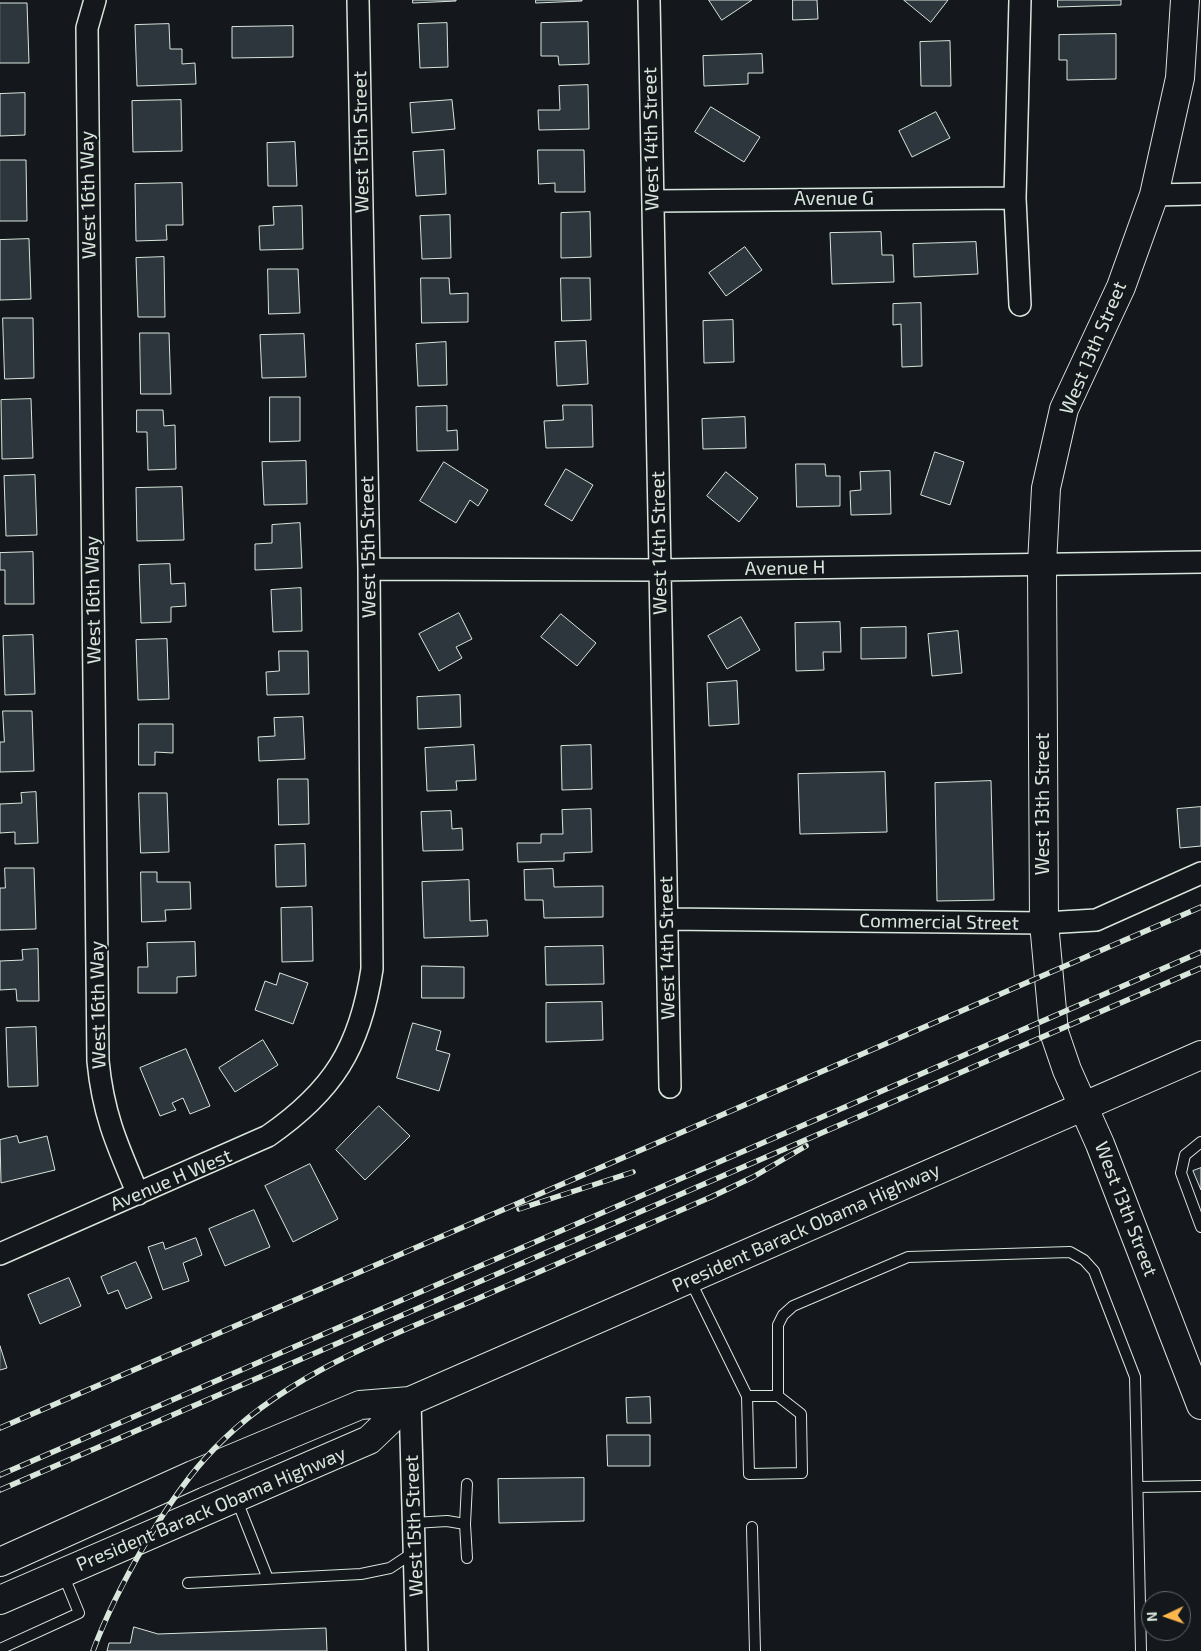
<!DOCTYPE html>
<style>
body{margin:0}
#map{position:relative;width:1201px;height:1651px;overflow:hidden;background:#14181c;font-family:"Exo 2",sans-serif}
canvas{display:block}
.north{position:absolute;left:1141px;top:1591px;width:50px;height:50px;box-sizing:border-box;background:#14181c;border:1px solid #626a69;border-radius:50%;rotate:267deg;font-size:14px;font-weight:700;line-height:20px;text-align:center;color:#d8e6dc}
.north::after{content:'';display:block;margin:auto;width:18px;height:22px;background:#ffb74d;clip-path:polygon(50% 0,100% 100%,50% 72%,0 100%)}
</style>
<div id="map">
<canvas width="1201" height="1651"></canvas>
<div class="north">N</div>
</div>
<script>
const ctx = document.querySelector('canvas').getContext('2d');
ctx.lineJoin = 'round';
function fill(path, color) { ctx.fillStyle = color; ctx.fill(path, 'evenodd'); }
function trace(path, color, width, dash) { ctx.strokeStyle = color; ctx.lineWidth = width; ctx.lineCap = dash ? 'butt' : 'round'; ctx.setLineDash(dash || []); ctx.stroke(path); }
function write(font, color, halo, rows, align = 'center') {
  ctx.font = font + ' "Exo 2",sans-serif'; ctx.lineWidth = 4; ctx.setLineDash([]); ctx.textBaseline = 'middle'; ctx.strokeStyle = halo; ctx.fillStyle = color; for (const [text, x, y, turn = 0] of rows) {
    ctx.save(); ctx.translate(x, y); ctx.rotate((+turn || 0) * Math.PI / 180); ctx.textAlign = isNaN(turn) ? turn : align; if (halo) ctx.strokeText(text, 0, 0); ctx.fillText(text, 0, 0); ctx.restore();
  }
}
const building = new Path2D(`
 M 413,0 L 456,0 L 456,1 L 413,3 Z
 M 536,0 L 582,0 L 582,1 L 536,3 Z
 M 709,0 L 752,0 L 722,20 Z
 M 793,0 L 817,0 L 818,19 L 793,20 Z
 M 904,0 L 948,0 L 931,22 Z
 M 1058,0 L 1121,0 L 1121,5 L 1058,7 Z
 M 0,3 L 27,3 L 29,63 L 0,63 Z
 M 588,22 L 589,64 L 559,65 L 558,56 L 541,56 L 541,23 Z
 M 447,23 L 448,67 L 420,68 L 418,24 Z
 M 169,24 L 170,49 L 182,49 L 182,64 L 195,63 L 196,84 L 137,86 L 135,25 Z
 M 293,26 L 293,57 L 232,58 L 232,27 Z
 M 1116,34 L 1116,79 L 1067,80 L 1067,60 L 1059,60 L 1059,35 Z
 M 950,41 L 951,86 L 921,86 L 920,42 Z
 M 762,54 L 763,73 L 748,73 L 748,84 L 704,86 L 703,56 Z
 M 588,85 L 589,129 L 539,130 L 538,110 L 560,110 L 559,86 Z
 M 25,93 L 25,135 L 0,136 L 0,94 Z
 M 181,100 L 182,151 L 133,152 L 132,101 Z
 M 452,100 L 455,129 L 412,133 L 410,103 Z
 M 711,107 L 760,137 L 744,162 L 695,132 Z
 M 936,112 L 950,138 L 912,157 L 899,131 Z
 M 295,142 L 297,186 L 268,186 L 267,143 Z
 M 444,150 L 446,194 L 416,196 L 413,152 Z
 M 538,150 L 584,150 L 585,192 L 555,192 L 555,183 L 539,184 Z
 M 0,160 L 26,160 L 27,221 L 0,221 Z
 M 182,183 L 183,225 L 166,225 L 167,240 L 136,241 L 135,184 Z
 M 302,206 L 303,249 L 260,250 L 259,226 L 274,225 L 273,207 Z
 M 590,212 L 591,257 L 561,258 L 561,213 Z
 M 450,215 L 451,258 L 422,259 L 420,216 Z
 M 881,232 L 882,255 L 893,255 L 894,282 L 832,284 L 830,233 Z
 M 29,239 L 31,299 L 0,300 L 0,240 Z
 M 976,242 L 978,274 L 914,277 L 913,244 Z
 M 745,247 L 762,270 L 726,296 L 709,273 Z
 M 164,257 L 165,317 L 138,317 L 136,258 Z
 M 268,269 L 298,269 L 300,313 L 269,314 Z
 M 421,278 L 449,278 L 450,294 L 468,293 L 468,322 L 422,323 Z
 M 561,278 L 590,278 L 591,320 L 562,321 Z
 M 921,303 L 922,366 L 902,367 L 901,324 L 893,325 L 893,304 Z
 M 3,318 L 33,318 L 34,378 L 5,379 Z
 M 733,320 L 734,362 L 704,363 L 703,321 Z
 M 140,333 L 169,333 L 171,394 L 141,394 Z
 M 304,334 L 306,377 L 262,378 L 260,335 Z
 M 586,341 L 588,384 L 557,386 L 555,342 Z
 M 446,342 L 447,385 L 418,386 L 416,344 Z
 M 270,397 L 300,397 L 300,441 L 270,442 Z
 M 31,399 L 33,458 L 2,459 L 1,400 Z
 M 563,405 L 592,405 L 593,447 L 546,448 L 544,421 L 563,420 Z
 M 447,406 L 447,431 L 457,430 L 458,450 L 417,451 L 416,407 Z
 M 137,410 L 163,410 L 164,426 L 175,425 L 176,469 L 148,470 L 147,432 L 137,432 Z
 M 745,417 L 746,448 L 703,449 L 702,419 Z
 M 935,452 L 964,462 L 950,505 L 921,495 Z
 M 306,461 L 307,504 L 264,505 L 262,462 Z
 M 444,462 L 488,490 L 478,506 L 470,500 L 456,523 L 420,501 Z
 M 796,464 L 825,464 L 826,476 L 840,476 L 840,506 L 797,507 Z
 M 566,469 L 593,485 L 572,521 L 545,505 Z
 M 890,471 L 891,514 L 851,515 L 850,491 L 861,490 L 860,472 Z
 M 726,472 L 758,498 L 739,522 L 707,496 Z
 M 35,475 L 37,535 L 6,536 L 4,476 Z
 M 182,487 L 184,540 L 137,541 L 136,488 Z
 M 300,523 L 302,568 L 255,570 L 255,544 L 272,543 L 272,525 Z
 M 33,552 L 34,604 L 5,604 L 5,570 L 0,570 L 0,553 Z
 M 170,564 L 171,584 L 185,583 L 186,606 L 171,607 L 171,622 L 141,623 L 139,565 Z
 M 301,588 L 302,631 L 273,632 L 271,590 Z
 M 459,613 L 472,639 L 456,647 L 462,658 L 439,671 L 419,634 Z
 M 561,614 L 596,643 L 577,666 L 541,637 Z
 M 741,617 L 760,650 L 727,669 L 708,636 Z
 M 840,622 L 841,652 L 823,652 L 824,670 L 796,671 L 795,623 Z
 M 906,627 L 906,658 L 861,659 L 861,628 Z
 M 958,631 L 962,673 L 932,676 L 928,634 Z
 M 33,635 L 35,694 L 5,695 L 3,636 Z
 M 167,639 L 169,699 L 138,700 L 136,640 Z
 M 279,651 L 308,651 L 309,694 L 267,695 L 266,672 L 279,671 Z
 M 737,681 L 739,724 L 709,726 L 707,683 Z
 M 460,695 L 461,727 L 418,729 L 417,697 Z
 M 3,711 L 32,711 L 34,771 L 0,772 L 0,742 L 4,742 Z
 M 303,717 L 305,759 L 259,761 L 258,737 L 275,736 L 274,718 Z
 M 139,724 L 173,724 L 173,753 L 155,752 L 155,765 L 139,765 Z
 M 474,745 L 476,780 L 456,781 L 457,790 L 427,791 L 425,748 Z
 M 591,745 L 592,789 L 562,790 L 561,746 Z
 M 885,772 L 887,832 L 800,834 L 798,774 Z
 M 278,779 L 308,779 L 309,824 L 279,825 Z
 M 991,781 L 994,900 L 937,901 L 935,783 Z
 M 36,792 L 38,843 L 15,844 L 15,832 L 0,833 L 0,804 L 22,803 L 21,793 Z
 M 139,793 L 167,793 L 169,852 L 141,853 Z
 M 1201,807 L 1201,846 L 1180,848 L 1177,809 Z
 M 591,809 L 592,852 L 564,853 L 564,861 L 518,862 L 517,843 L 541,843 L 541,834 L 563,834 L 562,810 Z
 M 451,811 L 452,829 L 462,828 L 463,850 L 423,851 L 421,812 Z
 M 305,844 L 306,886 L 276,887 L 275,845 Z
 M 5,868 L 34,868 L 36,929 L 0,930 L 0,888 L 5,888 Z
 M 553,869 L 554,887 L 603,886 L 603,917 L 544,918 L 543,900 L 525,900 L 524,870 Z
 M 141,872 L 157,872 L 157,882 L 190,882 L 191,909 L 165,910 L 166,921 L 142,922 Z
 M 469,880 L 470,921 L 487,920 L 488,936 L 424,938 L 422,882 Z
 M 312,907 L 313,961 L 282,962 L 281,908 Z
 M 195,942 L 196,976 L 177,977 L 177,993 L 138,993 L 138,967 L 148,967 L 147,943 Z
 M 603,946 L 604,984 L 546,985 L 545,947 Z
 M 38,949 L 39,1001 L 17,1001 L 16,989 L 0,990 L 0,961 L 23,960 L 22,950 Z
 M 422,966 L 464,967 L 464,998 L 422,998 Z
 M 280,973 L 308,983 L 293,1024 L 255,1010 L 265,981 L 276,985 Z
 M 602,1002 L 603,1040 L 546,1042 L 546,1003 Z
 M 413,1023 L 441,1031 L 436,1050 L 450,1054 L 439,1091 L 397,1078 Z
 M 36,1027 L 38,1086 L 8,1087 L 6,1028 Z
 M 263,1040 L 278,1065 L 235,1092 L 219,1068 Z
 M 186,1049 L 210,1106 L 190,1114 L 183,1098 L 172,1103 L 176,1110 L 160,1116 L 140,1068 Z
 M 379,1106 L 410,1136 L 365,1180 L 336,1150 Z
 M 17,1136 L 19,1143 L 47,1136 L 55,1170 L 1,1183 L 0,1140 Z
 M 310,1164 L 338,1219 L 293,1242 L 265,1186 Z
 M 1201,1168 L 1201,1190 L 1193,1171 Z
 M 254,1210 L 270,1247 L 225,1266 L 209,1229 Z
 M 196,1238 L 202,1255 L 183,1263 L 189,1281 L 163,1290 L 148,1247 L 163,1242 L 165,1249 Z
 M 136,1262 L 152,1298 L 126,1309 L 118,1290 L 108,1294 L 101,1277 Z
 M 69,1278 L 81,1306 L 40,1324 L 28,1295 Z
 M 0,1346 L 7,1368 L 0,1370 Z
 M 650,1397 L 651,1423 L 627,1423 L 626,1398 Z
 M 607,1435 L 650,1435 L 650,1466 L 608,1466 Z
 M 584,1478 L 584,1521 L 499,1523 L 498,1479 Z
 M 134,1627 L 158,1634 L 326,1628 L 327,1651 L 107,1651 L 109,1643 L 130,1643 Z`);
fill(building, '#2c363c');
trace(building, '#d8e6dc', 1);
const lane = new Path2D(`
 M 1201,1142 L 1185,1155 L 1181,1173 L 1201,1227
 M 690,1280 L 747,1396 L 778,1396 L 801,1414 L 802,1473 L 749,1474 L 747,1396
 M 778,1396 L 778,1325 L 783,1315 L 793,1306 L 908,1257 L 1070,1252 L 1084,1260 L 1094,1271 L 1135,1377 L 1141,1651
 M 1138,1487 L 1201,1486
 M 236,1498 L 268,1579
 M 414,1523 L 447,1521 L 465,1524 L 467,1558
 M 465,1524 L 467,1484
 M 752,1527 L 755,1651
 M 188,1583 L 361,1574 L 390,1568 L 414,1552
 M 0,1649 L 79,1613 L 63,1574`);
const street = new Path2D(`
 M 95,0 L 87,28 L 98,1061 C 103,1114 117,1145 138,1194
 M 649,0 L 670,1087
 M 1154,195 L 1201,194
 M 653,201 L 1015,198
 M 1020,305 L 1015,198 L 1020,0
 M 369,569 L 660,570 L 1201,562
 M 667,919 L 1044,923 L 1096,920 L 1201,873
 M 0,1254 L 268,1136 C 333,1091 360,1048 372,969 L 369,569 L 358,0
 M 410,1401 L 417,1651`);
const secondary = new Path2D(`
 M 1185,0 L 1180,78 L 1154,195 L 1121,287 L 1064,409 L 1046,488 L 1042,564 L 1044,923 L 1054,1032 L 1067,1070 L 1100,1144 L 1201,1405
 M 0,1562 L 193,1475 L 360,1405 L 410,1401 L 1201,1055
 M 0,1600 L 369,1440 L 410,1401`);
trace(lane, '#d8e6dc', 12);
trace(street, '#d8e6dc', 24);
trace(secondary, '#d8e6dc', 30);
trace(lane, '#14181c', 10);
trace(street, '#14181c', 21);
trace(secondary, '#14181c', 28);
const rail = new Path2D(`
 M 519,1209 L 633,1172
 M 0,1428 L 1201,907
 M 0,1475 L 1201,952
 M 0,1490 L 1201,968
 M 93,1651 C 116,1589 168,1496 214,1449 C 284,1376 381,1340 472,1301 C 552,1266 631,1232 711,1197 L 753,1177 L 806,1146`);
trace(rail, '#d8e6dc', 5.5);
trace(rail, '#14181c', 4, [11]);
write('19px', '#d8e6dc', '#14181c', [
 ["West 14th Street",651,139,-91],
 ["West 15th Street",361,142,-91],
 ["West 16th Way",88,195,-91],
 ["Avenue G",834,199],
 ["West 13th Street",1093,348,-67],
 ["West 14th Street",659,543,-91],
 ["West 15th Street",368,547,-91],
 ["Avenue H",785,568,-1],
 ["West 16th Way",93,600,-91],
 ["West 13th Street",1043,804,-90],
 ["Commercial Street",939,922,1],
 ["West 14th Street",667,948,-91],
 ["West 16th Way",98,1005,-91],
 ["Avenue H West",171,1180,-23],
 ["West 13th Street",1126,1209,69],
 ["President Barack Obama Highway",806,1228,-24],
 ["President Barack Obama Highway",211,1509,-23],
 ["West 15th Street",414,1526,-92]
]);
</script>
